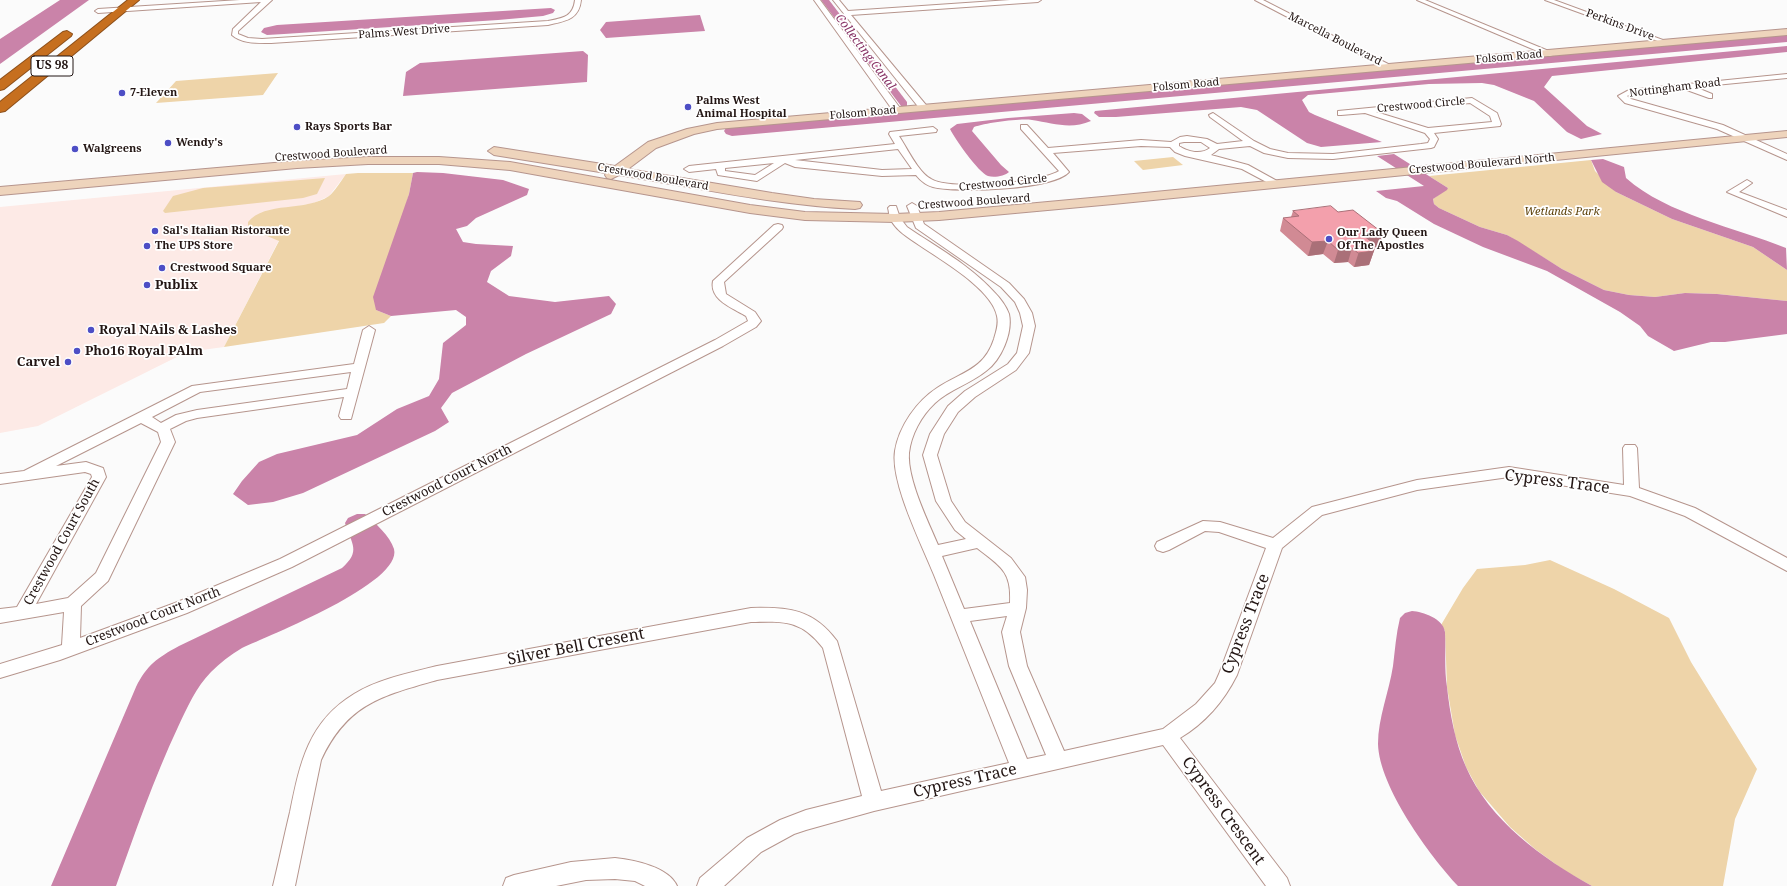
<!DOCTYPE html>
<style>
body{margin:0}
canvas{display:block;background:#fbfbfb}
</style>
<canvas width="1787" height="886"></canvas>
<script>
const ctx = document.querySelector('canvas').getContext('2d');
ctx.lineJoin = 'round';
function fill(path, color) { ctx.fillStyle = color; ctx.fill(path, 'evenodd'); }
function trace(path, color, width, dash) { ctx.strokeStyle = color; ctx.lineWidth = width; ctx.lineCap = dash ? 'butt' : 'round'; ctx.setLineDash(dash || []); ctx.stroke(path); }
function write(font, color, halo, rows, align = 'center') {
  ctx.font = font + ' "Noto Serif",serif'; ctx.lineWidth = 3.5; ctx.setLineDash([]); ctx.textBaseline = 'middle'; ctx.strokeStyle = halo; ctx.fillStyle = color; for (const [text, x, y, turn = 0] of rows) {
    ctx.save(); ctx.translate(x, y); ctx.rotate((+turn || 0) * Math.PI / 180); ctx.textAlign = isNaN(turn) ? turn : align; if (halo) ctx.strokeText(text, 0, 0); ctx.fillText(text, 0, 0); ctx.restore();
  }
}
fill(new Path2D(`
 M 346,174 L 329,196 L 314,203 L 261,213 L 258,232 L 279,240 L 224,347 L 187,352 L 38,426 L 0,433 L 0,207 Z`), '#fdeae6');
fill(new Path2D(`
 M 278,73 L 263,95 L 156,103 L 176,81 Z
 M 1173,157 L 1183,165 L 1143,170 L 1134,161 Z
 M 1591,160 L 1595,171 L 1616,192 L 1672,219 L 1753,247 L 1787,270 L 1787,301 L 1717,294 L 1685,293 L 1655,297 L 1629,295 L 1604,290 L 1562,269 L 1507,235 L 1480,227 L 1439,208 L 1434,204 L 1433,199 L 1448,188 L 1429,176 Z
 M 358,173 L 413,173 L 409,194 L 376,310 L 391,316 L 384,323 L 224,347 L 279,241 L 248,228 L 248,222 C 265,201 306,212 329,196 C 335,191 341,181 346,174 Z
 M 325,178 L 317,194 L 303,198 L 165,213 L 163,211 L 173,196 L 203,188 Z
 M 1550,560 L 1614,589 L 1669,618 L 1691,662 L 1757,769 L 1735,819 L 1723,886 L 1592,886 L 1565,871 L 1535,849 L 1510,827 L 1479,791 L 1466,767 L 1455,735 L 1447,687 L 1445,631 L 1441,625 L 1463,588 L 1477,569 L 1525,565 Z`), '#eed4a9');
fill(new Path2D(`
 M 60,0 L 89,0 L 0,64 L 0,39 Z
 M 551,8 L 555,10 L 553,13 L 543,16 L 498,20 L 284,34 L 267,35 L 261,32 L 264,28 L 277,25 Z
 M 700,15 L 705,31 L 606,38 L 600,30 L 606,22 Z
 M 1787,46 L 1787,52 L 1552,76 L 1544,87 L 1587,126 L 1602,134 L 1581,139 L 1567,132 L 1534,101 L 1494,85 L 1482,83 L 1429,84 L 1308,95 L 1302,100 L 1309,112 L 1315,115 L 1382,142 L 1321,147 L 1307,143 L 1257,110 L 1241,107 L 1116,117 L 1099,117 L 1094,113 L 1095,111 Z
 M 583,51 L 588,55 L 587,82 L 403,96 L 406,72 L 420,63 Z
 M 1074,113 L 1082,114 L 1091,121 C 1070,130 1053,123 1032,120 C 1020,118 986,123 974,127 L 972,131 L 1001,165 L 1009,172 C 1005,176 994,178 988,176 C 978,172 955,139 950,129 L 957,124 L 1008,118 Z
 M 1394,154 L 1448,188 L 1447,190 L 1433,199 L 1434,204 L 1439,208 L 1480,227 L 1507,235 L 1518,241 L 1562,269 L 1604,290 L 1629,295 L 1655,297 L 1685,293 L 1717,294 L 1787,301 L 1787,334 L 1725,342 L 1711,342 L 1674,351 L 1648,336 L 1640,326 L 1620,312 L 1547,271 L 1483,247 L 1434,224 L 1397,201 L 1386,198 L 1376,191 L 1424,186 L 1377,156 Z
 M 1603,159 L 1624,167 L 1626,178 C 1668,215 1735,227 1786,248 L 1787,270 L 1753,247 L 1672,219 L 1616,192 L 1602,182 L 1591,160 Z
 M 417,172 L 443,173 L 503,180 L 529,189 L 527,195 L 476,218 L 467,226 L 456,229 L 463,242 L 476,244 L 513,246 L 511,256 L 491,271 L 487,282 L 509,296 L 555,302 L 609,296 L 616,304 L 611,314 L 526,354 L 452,393 L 441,408 L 449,422 L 435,431 L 303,493 L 273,502 L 248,505 L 233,494 L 242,481 L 259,462 L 277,454 L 357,435 L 397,409 L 429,396 L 439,379 L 443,343 L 466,325 L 466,317 L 456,310 L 391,316 L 376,310 L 373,297 L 409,194 L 413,173 Z
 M 357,514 L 365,514 C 375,523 390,536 394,549 C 403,583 268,636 242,648 C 230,655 220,663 211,672 C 196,687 187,708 178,727 C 154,778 135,833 116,886 L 51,886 L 136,687 C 147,665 157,658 179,646 L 342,568 C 361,551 352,545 345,523 L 348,518 Z
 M 1412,611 C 1423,612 1443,618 1445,632 C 1446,650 1444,669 1447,687 C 1450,714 1455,742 1466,767 C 1489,820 1543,859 1592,886 L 1458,886 C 1430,856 1379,787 1378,744 C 1378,718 1389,692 1393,666 C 1395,650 1396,634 1400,618 L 1405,613 Z`), '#ca83a9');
fill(new Path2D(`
 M 821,0 L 829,0 L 907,102 L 907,106 L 901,106 Z`), '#ca83a9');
fill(new Path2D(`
 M 1787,34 L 1787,42 L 732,136 L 726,134 L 724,131 L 726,128 L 732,126 Z`), '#ca83a9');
const street = new Path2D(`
 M 240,0 L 272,0 L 238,31 L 238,34 L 248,38 L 262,39 L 548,21 C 563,18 573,17 575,0 L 581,0 C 579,20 565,21 548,25 L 271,43 C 258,43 242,44 232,35 L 233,29 L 261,2 L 98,13 L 95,11 L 98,9 Z
 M 814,0 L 820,0 L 900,108 L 900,112 L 894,112 Z
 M 833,0 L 839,0 L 848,11 L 1010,0 L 1041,0 L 1038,2 L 851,15 L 926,105 L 927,107 L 923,109 L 920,109 Z
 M 1255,0 L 1263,0 L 1394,67 L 1387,69 Z
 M 1417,0 L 1425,0 L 1556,54 L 1549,56 Z
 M 1545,0 L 1554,0 L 1671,43 L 1666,44 Z
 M 1787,74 L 1787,78 L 1695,87 L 1712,94 L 1712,98 L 1709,98 L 1684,89 L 1631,94 L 1627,96 L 1631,99 L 1723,125 L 1787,154 L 1787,160 L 1717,129 L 1625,103 L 1618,96 L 1629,90 Z
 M 1472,98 L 1497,113 L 1501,124 L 1500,126 L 1434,133 L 1438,139 L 1434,147 L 1431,148 L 1333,159 L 1288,158 L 1264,153 L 1250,146 L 1219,149 L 1211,155 L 1248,165 L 1277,181 L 1279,183 L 1274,186 L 1242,169 L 1185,156 L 1175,152 L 1170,147 L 1141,146 L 1053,153 L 1069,172 C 1053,190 956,193 933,187 C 926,185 921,181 916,175 L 882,176 L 795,167 L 785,163 L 757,181 L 718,175 L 716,169 L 689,172 L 684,169 L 689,166 L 895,144 L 889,134 L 890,132 L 933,127 L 937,130 L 936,132 L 899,136 C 907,148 918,172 931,179 C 951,191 1039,183 1059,171 L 1021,129 L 1021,125 L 1027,125 L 1048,148 L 1141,140 L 1171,142 L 1180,137 L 1187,136 L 1207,139 L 1217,144 L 1243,141 L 1210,117 L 1209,115 L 1213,113 L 1254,141 L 1270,149 L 1288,153 L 1333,154 L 1421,144 L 1428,143 L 1430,139 L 1425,133 L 1365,113 L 1341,115 L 1338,115 L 1338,111 ZM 1470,103 L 1490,116 L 1492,122 L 1428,128 L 1376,112 ZM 1184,142 L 1201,142 L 1210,148 C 1201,155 1188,152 1179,146 L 1179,143 ZM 898,149 L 912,169 L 882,170 L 795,160 ZM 774,163 L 755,175 L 725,171 L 725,168 Z
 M 1747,180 L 1752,183 L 1739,192 L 1787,210 L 1787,217 L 1727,192 Z
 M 912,203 L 917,206 L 924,224 L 1009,283 L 1024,299 L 1032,313 L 1035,326 L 1029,353 L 1016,370 L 975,397 L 958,412 L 944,434 L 937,455 L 951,501 L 965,522 L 1011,558 L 1025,577 L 1027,590 L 1026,608 L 1020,632 L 1027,666 L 1064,751 L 1163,729 L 1196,704 L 1215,683 L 1219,674 L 1266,548 L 1219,532 L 1205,531 L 1169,550 L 1163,552 L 1157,550 L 1155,546 L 1157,542 L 1203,521 L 1220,522 L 1273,538 L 1312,507 L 1417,480 L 1509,467 L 1624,485 L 1623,448 L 1625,445 L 1635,445 L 1637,448 L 1639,488 L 1695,508 L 1787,558 L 1787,571 L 1685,516 L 1630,496 L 1509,477 L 1417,490 L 1322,515 L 1282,548 L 1237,675 C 1224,701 1205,723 1180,738 L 1287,878 L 1290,886 L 1266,886 L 1163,745 L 874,811 L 806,830 L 794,834 L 761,852 L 724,886 L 697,886 L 700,878 L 747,838 L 780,820 L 806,810 L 862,796 L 823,648 C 802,620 784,621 751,622 L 437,680 C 381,696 347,704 321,760 L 295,886 L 273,886 C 279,861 284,837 290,812 C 300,763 308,722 354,694 C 378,679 409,673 437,666 L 751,608 C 789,607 813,609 837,641 L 881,791 L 1009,763 C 984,700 959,638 934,575 C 922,545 890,482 895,451 C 899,426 917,401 937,388 C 961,372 984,370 994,339 C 996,332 999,324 997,316 C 992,289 941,260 919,245 C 909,238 895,230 890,218 C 889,215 889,211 888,208 L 890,206 L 896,206 L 900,218 L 907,227 C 936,247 970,265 994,292 C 1000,298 1006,306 1009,314 C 1013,333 1001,360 986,371 C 970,384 950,389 935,403 C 921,416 911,435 909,453 C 907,479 928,521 938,545 L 966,539 L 955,530 L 936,501 L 923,455 L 930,434 L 948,406 L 965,391 L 1008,364 L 1017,353 L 1023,326 L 1020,313 L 1015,302 L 1001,287 L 916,228 L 907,206 ZM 977,548 C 1000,566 1012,571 1010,603 L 964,609 L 942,556 ZM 1007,616 L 1002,632 L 1009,666 L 1046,755 L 1027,759 L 970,621 Z
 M 778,224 L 782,225 L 783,227 L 782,229 L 724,282 L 726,294 L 755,312 L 761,321 L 756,327 L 723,346 L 292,567 L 187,613 L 60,660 L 0,678 L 0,664 L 62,645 L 64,612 L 0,623 L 0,609 L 17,607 L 92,477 L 91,474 L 85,472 L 0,484 L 0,474 L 24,471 L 192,386 L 354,364 L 363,330 L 369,326 L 375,330 L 351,419 L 341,419 L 339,416 L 344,397 L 197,418 L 186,421 L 170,429 L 175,442 L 108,581 L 81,606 L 80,638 L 175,603 L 280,559 L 715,340 L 748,321 L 746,316 C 733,308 709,300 713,281 L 774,225 ZM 351,372 L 347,389 L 197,410 L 176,415 L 161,423 L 152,417 L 200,392 ZM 141,423 L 158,432 L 161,442 L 96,573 L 68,598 L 36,604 L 106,477 L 103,468 L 86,462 L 56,466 Z
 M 615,858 C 634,860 669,867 677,886 L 645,886 L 635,881 L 615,879 L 586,880 L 556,886 L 503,886 L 506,878 L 514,875 L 571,862 Z`);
const secondary = new Path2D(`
 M 1787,29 L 1787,35 L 717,129 L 694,134 L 656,148 L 628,169 L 772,193 L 814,199 L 860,202 L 862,205 L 860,208 L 855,209 C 776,205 698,188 619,175 L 611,179 L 607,178 L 605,175 L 606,173 L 494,155 L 488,151 L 494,147 L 615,166 L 648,142 L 687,129 L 717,123 Z
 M 1787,131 L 1787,137 L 1113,204 L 939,220 L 895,222 L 805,220 L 750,213 L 510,170 L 439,164 L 368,164 L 297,168 L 0,195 L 0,187 L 297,161 L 368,157 L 439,157 L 510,162 L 750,205 L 805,212 L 895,214 L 939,212 L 1113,196 Z`);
const highway = new Path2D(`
 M 128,0 L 139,0 L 5,111 L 0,112 L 0,102 Z
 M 67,31 L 72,34 L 71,36 L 4,89 L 0,90 L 0,80 L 63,32 Z`);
trace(street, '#b6958d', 2);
trace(secondary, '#b6958d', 2);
trace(highway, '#8d501b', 2);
fill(street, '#fff');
fill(secondary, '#eed4bc');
fill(highway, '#c66f1f');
fill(new Path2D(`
 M 1293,211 L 1338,212 L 1384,234 L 1379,247 L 1375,248 L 1369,265 L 1354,267 L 1348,262 L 1334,263 L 1323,254 L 1308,256 L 1280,231 L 1283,218 L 1291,217 Z`), '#d18a94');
fill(new Path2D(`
 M 1384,234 L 1379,247 L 1375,248 L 1369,265 L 1354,267 L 1364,236 Z
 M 1328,241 L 1323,254 L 1308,256 L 1312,242 Z
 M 1352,248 L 1348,262 L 1334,263 L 1338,250 Z`), '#aa7078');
const building = new Path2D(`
 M 1331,206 L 1338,212 L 1353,210 L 1384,234 L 1364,236 L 1376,245 L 1368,246 L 1374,251 L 1358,253 L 1352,248 L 1338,250 L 1328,241 L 1312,242 L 1283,218 L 1299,216 L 1293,211 Z`);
fill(building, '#f3a0ac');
trace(building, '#aa7078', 1);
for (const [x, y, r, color] of [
 [122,93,4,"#4d4ec5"],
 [688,107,4,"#4d4ec5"],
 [297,127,4,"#4d4ec5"],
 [168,143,4,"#4d4ec5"],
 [75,149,4,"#4d4ec5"],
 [155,231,4,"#4d4ec5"],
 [1329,239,4,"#4d4ec5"],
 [147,246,4,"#4d4ec5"],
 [162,268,4,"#4d4ec5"],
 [147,285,4,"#4d4ec5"],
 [91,330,4,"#4d4ec5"],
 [77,351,4,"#4d4ec5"],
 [68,362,4,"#4d4ec5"]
]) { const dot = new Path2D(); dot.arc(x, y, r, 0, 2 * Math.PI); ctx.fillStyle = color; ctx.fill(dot); trace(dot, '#fff', 1.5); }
write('11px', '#231614', '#fff', [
 ["Perkins Drive",1620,25,20],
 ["Palms West Drive",404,32,-4],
 ["Marcella Boulevard",1335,39,27],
 ["Folsom Road",1509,57,-5],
 ["Folsom Road",1186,85,-5],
 ["Nottingham Road",1675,88,-7],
 ["Crestwood Circle",1421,105,-5],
 ["Folsom Road",863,113,-5],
 ["Crestwood Boulevard",331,154,-4],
 ["Crestwood Boulevard North",1482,164,-5],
 ["Crestwood Boulevard",653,177,10],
 ["Crestwood Circle",1003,183,-6],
 ["Crestwood Boulevard",974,202,-4]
]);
write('bold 11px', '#231614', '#fff', [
 ["7-Eleven",130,93],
 ["Palms West",696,101],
 ["Animal Hospital",696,114],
 ["Rays Sports Bar",305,127],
 ["Wendy's",176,143],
 ["Walgreens",83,149],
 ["Sal's Italian Ristorante",163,231],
 ["Our Lady Queen",1337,233],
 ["Of The Apostles",1337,246],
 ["The UPS Store",155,246],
 ["Crestwood Square",170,268]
], 'left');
write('italic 11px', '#5d420a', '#fff', [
 ["Wetlands Park",1562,212]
]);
write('italic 12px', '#863264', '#fff', [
 ["Collecting Canal",865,52,53]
]);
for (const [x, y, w] of [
 [52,66,42]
]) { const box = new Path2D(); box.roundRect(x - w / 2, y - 10, w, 20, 3); ctx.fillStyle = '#fff'; ctx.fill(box); trace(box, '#231614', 1); }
write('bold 12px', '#231614', null, [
 ["US 98",52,66]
]);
write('bold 13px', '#231614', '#fff', [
 ["Publix",155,285],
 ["Royal NAils & Lashes",99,330],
 ["Pho16 Royal PAlm",85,351],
 ["Carvel",60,362,"right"]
], 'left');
write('13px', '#231614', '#fff', [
 ["Crestwood Court North",447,481,-27],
 ["Crestwood Court South",62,542,-61],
 ["Crestwood Court North",153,617,-21]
]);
write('16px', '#231614', '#fff', [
 ["Cypress Trace",1557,482,7],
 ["Cypress Trace",1246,624,-69],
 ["Silver Bell Cresent",576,647,-11],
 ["Cypress Trace",965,781,-13],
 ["Cypress Crescent",1223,811,54]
]);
</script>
